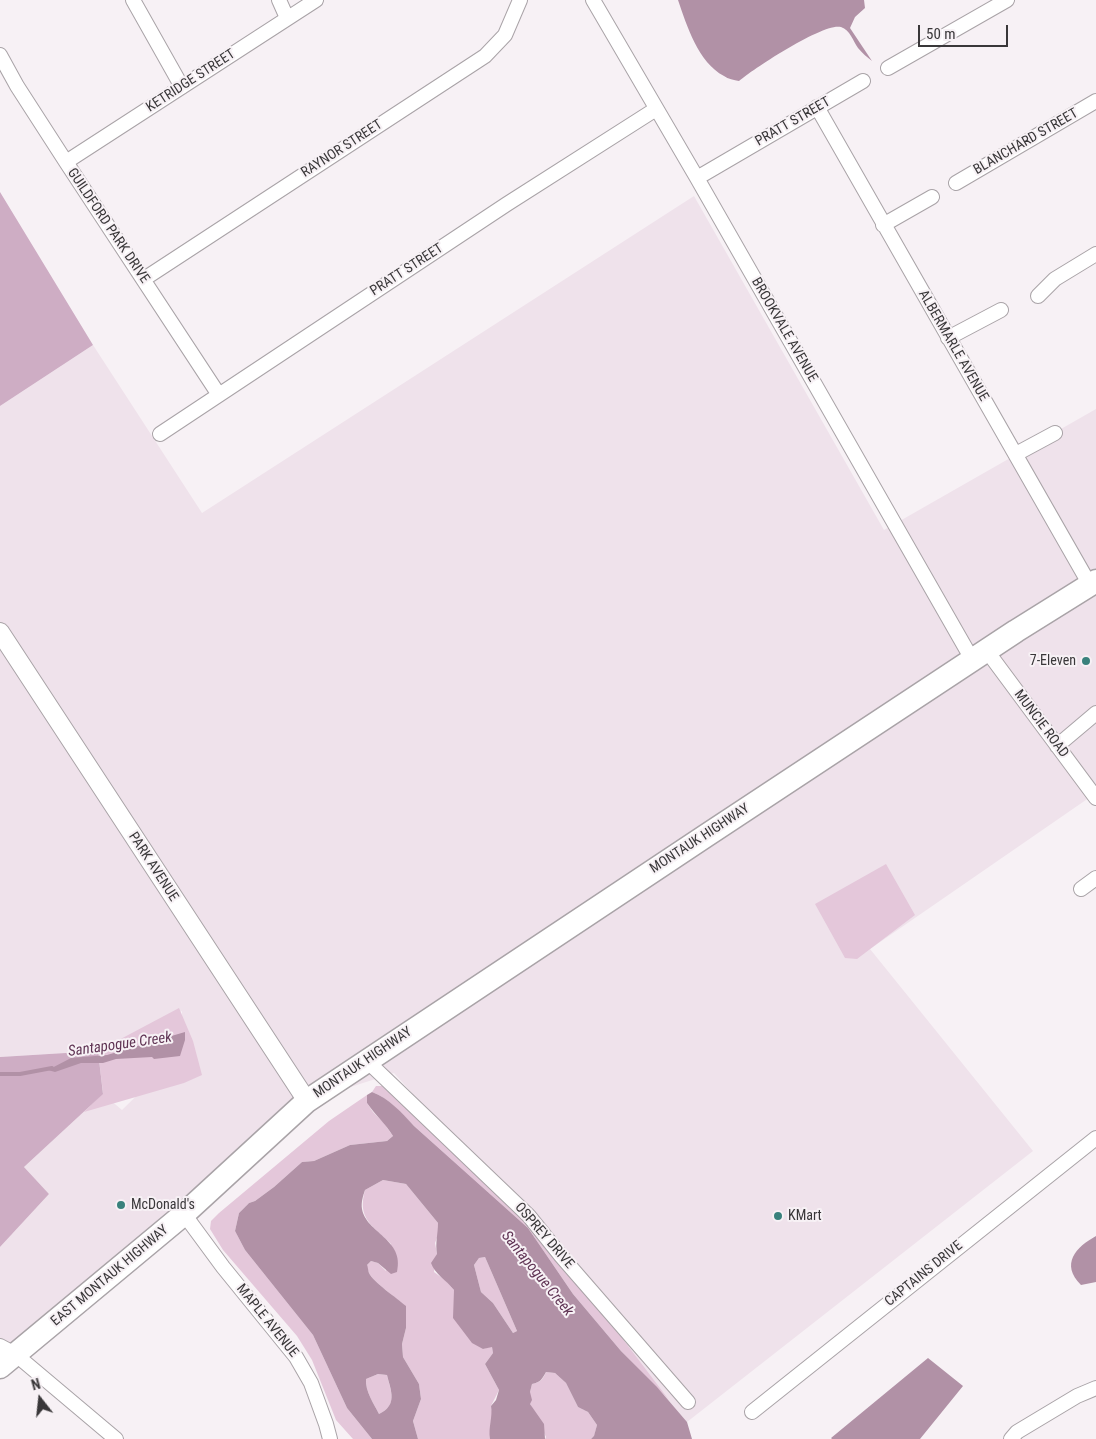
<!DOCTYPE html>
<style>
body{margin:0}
#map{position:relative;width:1096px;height:1439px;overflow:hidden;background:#f7f1f5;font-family:"Roboto Condensed",sans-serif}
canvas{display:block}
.north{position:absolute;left:15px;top:1374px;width:50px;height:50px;-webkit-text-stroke:4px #f7f1f5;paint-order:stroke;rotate:344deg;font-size:14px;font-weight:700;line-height:20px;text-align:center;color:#393739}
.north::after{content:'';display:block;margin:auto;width:18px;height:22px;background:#393739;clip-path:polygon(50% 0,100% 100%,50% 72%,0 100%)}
.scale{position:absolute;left:918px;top:25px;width:90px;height:22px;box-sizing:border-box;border:2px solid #393739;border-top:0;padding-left:6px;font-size:15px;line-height:18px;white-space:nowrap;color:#393739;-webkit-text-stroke:4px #f7f1f5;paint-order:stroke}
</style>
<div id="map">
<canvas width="1096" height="1439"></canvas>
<div class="north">N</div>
<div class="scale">50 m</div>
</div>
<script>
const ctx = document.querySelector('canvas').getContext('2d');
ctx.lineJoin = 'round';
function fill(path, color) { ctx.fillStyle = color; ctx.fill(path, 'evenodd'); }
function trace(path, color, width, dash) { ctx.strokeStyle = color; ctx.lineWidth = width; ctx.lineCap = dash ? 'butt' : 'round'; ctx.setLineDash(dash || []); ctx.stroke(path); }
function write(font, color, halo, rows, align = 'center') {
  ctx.font = font + ' "Roboto Condensed",sans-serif'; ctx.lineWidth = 4; ctx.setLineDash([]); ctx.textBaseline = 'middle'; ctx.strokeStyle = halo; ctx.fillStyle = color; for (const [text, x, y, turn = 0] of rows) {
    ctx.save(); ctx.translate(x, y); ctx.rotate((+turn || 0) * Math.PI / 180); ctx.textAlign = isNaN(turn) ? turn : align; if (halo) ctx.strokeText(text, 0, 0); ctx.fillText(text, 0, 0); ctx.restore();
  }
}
fill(new Path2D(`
 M 694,196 L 884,530 L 1096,409 L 1096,793 L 870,949 L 1033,1151 L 687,1422 L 657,1387 L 530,1224 L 394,1073 L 307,1101 L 0,1354 L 0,1247 L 49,1194 L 24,1167 L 103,1094 L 122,1110 L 176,1057 L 182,1034 L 182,1011 L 98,1051 L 0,1057 L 0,406 L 93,345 L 202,513 Z`), '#efe2eb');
fill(new Path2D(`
 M 886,864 L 915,915 L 857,959 L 845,958 L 815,904 Z
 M 179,1008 L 193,1041 L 202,1075 L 184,1083 L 84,1112 L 103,1093 L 98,1051 Z
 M 376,1086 L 382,1086 L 529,1219 L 594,1301 L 669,1400 L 621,1351 L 573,1294 L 528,1228 L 414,1126 C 401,1113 389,1098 372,1092 Z
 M 367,1095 L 367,1103 L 373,1112 L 383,1122 L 393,1136 L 387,1141 L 350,1145 L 314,1161 L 302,1162 L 274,1187 L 255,1201 L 249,1203 L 239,1213 L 235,1231 L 245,1250 L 313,1335 L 347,1408 L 372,1439 L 353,1439 L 336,1420 L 312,1360 L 297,1336 L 223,1250 L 210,1229 L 211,1221 L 219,1213 L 329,1121 Z
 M 383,1180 L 406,1184 L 438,1223 L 438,1235 L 435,1243 L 437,1254 L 434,1272 L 445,1280 L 454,1290 L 454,1303 L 483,1349 L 492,1346 L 493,1353 L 485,1364 L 499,1390 L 491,1406 L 493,1416 L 491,1421 L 490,1439 L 418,1439 L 413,1421 L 421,1399 L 419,1384 L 403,1357 L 402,1344 L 406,1328 L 406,1307 C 397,1298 373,1282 369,1273 C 368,1272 367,1266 367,1265 L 371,1261 L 378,1263 L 386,1271 L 391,1244 C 372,1225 357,1219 365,1190 Z
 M 485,1257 L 514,1324 L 517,1331 L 513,1333 L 493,1303 L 481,1292 L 474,1265 L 479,1258 Z
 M 546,1372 L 555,1373 L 566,1383 L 578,1407 L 588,1412 L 597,1425 L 594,1437 L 591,1439 L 545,1439 L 546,1437 L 530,1404 L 530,1392 L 532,1384 C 541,1382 543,1379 546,1372 Z
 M 378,1374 L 387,1375 C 391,1392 398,1405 379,1414 C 374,1404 365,1391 366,1379 Z`), '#e4c7da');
fill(new Path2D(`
 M 0,192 L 93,345 L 0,406 Z
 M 98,1051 L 103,1094 L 24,1167 L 49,1194 L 0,1247 L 0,1057 Z`), '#ceadc4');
fill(new Path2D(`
 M 678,0 L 864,0 L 865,8 L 855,17 L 850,28 L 872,61 C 867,57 862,53 858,48 C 853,41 850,30 841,27 C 824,22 753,69 739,81 C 734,80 728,79 724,76 C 698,62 687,26 678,0 Z
 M 185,1032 L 185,1040 L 180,1056 L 154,1059 L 152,1057 L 116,1059 L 103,1063 L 81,1063 L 55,1072 L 48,1070 L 71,1058 L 107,1055 Z
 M 372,1092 C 389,1098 402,1113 414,1126 L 528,1228 L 573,1294 L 621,1351 L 657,1387 L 687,1422 L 692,1439 L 591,1439 L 594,1436 L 597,1425 L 588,1412 L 578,1407 L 566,1383 L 555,1373 L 546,1372 C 542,1379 541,1382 532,1384 L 530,1392 L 532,1400 L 530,1404 L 544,1424 L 545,1439 L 490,1439 C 488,1427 493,1417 491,1406 L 496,1400 L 499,1390 L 485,1364 L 493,1353 L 492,1347 L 483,1349 L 472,1343 L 453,1318 L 454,1290 C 446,1280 435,1274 431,1263 L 437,1254 C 435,1243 438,1234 438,1223 L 406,1184 L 383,1180 L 365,1190 C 363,1196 361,1202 362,1209 C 366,1233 405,1239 397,1272 L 391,1274 L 378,1263 L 371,1261 L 367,1265 C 368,1266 368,1271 369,1273 C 373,1282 397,1298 406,1306 L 406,1328 L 402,1344 L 403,1357 L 419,1384 L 421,1399 L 413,1421 L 418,1439 L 372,1439 L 347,1408 L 313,1335 L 245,1250 L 235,1231 L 239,1213 L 249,1203 L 255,1201 L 274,1187 L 302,1162 L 314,1161 L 350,1145 L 387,1141 L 393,1136 C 386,1124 375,1115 367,1103 L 367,1095 ZM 485,1257 L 514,1324 L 517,1331 L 513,1333 L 493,1303 L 481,1292 L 474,1265 L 479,1258 ZM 378,1374 L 387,1375 C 391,1391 398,1405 379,1414 C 374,1404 365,1391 366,1379 Z
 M 1096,1236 L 1096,1282 L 1081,1285 C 1060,1264 1076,1247 1096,1236 Z
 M 928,1358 L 963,1386 L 920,1439 L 832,1439 L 831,1438 Z`), '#b191a6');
trace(new Path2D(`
 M 0,1074 L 20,1074 L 52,1068`), '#b191a6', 4);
const minor = new Path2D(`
 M 133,0 L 182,87
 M 279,0 L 287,18
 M 593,0 L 697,178 L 973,661
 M 0,55 L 17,86 L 66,162 L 219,395
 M 888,68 L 1007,0
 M 817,107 L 1090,585
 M 66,162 L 316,0
 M 697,178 L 863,81
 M 956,183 L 1096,101
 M 883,225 L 932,197
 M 144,279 L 485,56 L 505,35 L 520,0
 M 1038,296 L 1055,279 L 1096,254
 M 948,338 L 1001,310
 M 160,434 L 507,204 L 656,109
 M 1016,454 L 1055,433
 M 987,651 L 1096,798
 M 1057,746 L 1096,713
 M 1081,889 L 1096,878
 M 366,1060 L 529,1216 L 561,1256 L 688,1402
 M 184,1214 L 223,1267 L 296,1357 L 311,1383 L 326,1424 L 330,1439
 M 0,1346 L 15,1354 L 116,1439
 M 752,1412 L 1096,1138
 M 1011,1439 L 1017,1432 L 1077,1396 L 1096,1388`);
const tertiary = new Path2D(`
 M 0,632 L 307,1101`);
const primary = new Path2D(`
 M 0,1367 L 184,1214 L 307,1101 L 707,835 L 1016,631 L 1096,581`);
trace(minor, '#a9a3a7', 16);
trace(tertiary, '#a9a3a7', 20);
trace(primary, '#a9a3a7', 25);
trace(minor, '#fff', 14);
trace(tertiary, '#fff', 18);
trace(primary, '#fff', 22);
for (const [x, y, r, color] of [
 [1086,661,5,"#39817c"],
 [121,1205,5,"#39817c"],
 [778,1216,5,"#39817c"]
]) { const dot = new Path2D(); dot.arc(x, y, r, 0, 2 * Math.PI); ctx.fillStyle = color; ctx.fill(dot); trace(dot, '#f7f1f5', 2); }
write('14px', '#393739', '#f7f1f5', [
 ["KETRIDGE STREET",191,81,-33],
 ["PRATT STREET",793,122,-30],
 ["BLANCHARD STREET",1026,142,-30],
 ["RAYNOR STREET",342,149,-33],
 ["GUILDFORD PARK DRIVE",108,226,56],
 ["PRATT STREET",407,270,-33],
 ["BROOKVALE AVENUE",784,330,60],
 ["ALBERMARLE AVENUE",953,346,60],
 ["MUNCIE ROAD",1041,724,53],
 ["MONTAUK HIGHWAY",700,839,-33],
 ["PARK AVENUE",153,867,57],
 ["MONTAUK HIGHWAY",363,1063,-34],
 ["OSPREY DRIVE",544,1236,49],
 ["CAPTAINS DRIVE",924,1274,-39],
 ["EAST MONTAUK HIGHWAY",110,1276,-40],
 ["MAPLE AVENUE",267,1321,51]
]);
write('14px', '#393739', '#f7f1f5', [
 ["7-Eleven",1076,661,"right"],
 ["McDonald's",131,1205],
 ["KMart",788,1216]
], 'left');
write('italic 15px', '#5f3353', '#f7f1f5', [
 ["Santapogue Creek",120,1045,-8],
 ["Santapogue Creek",537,1274,51]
]);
</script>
